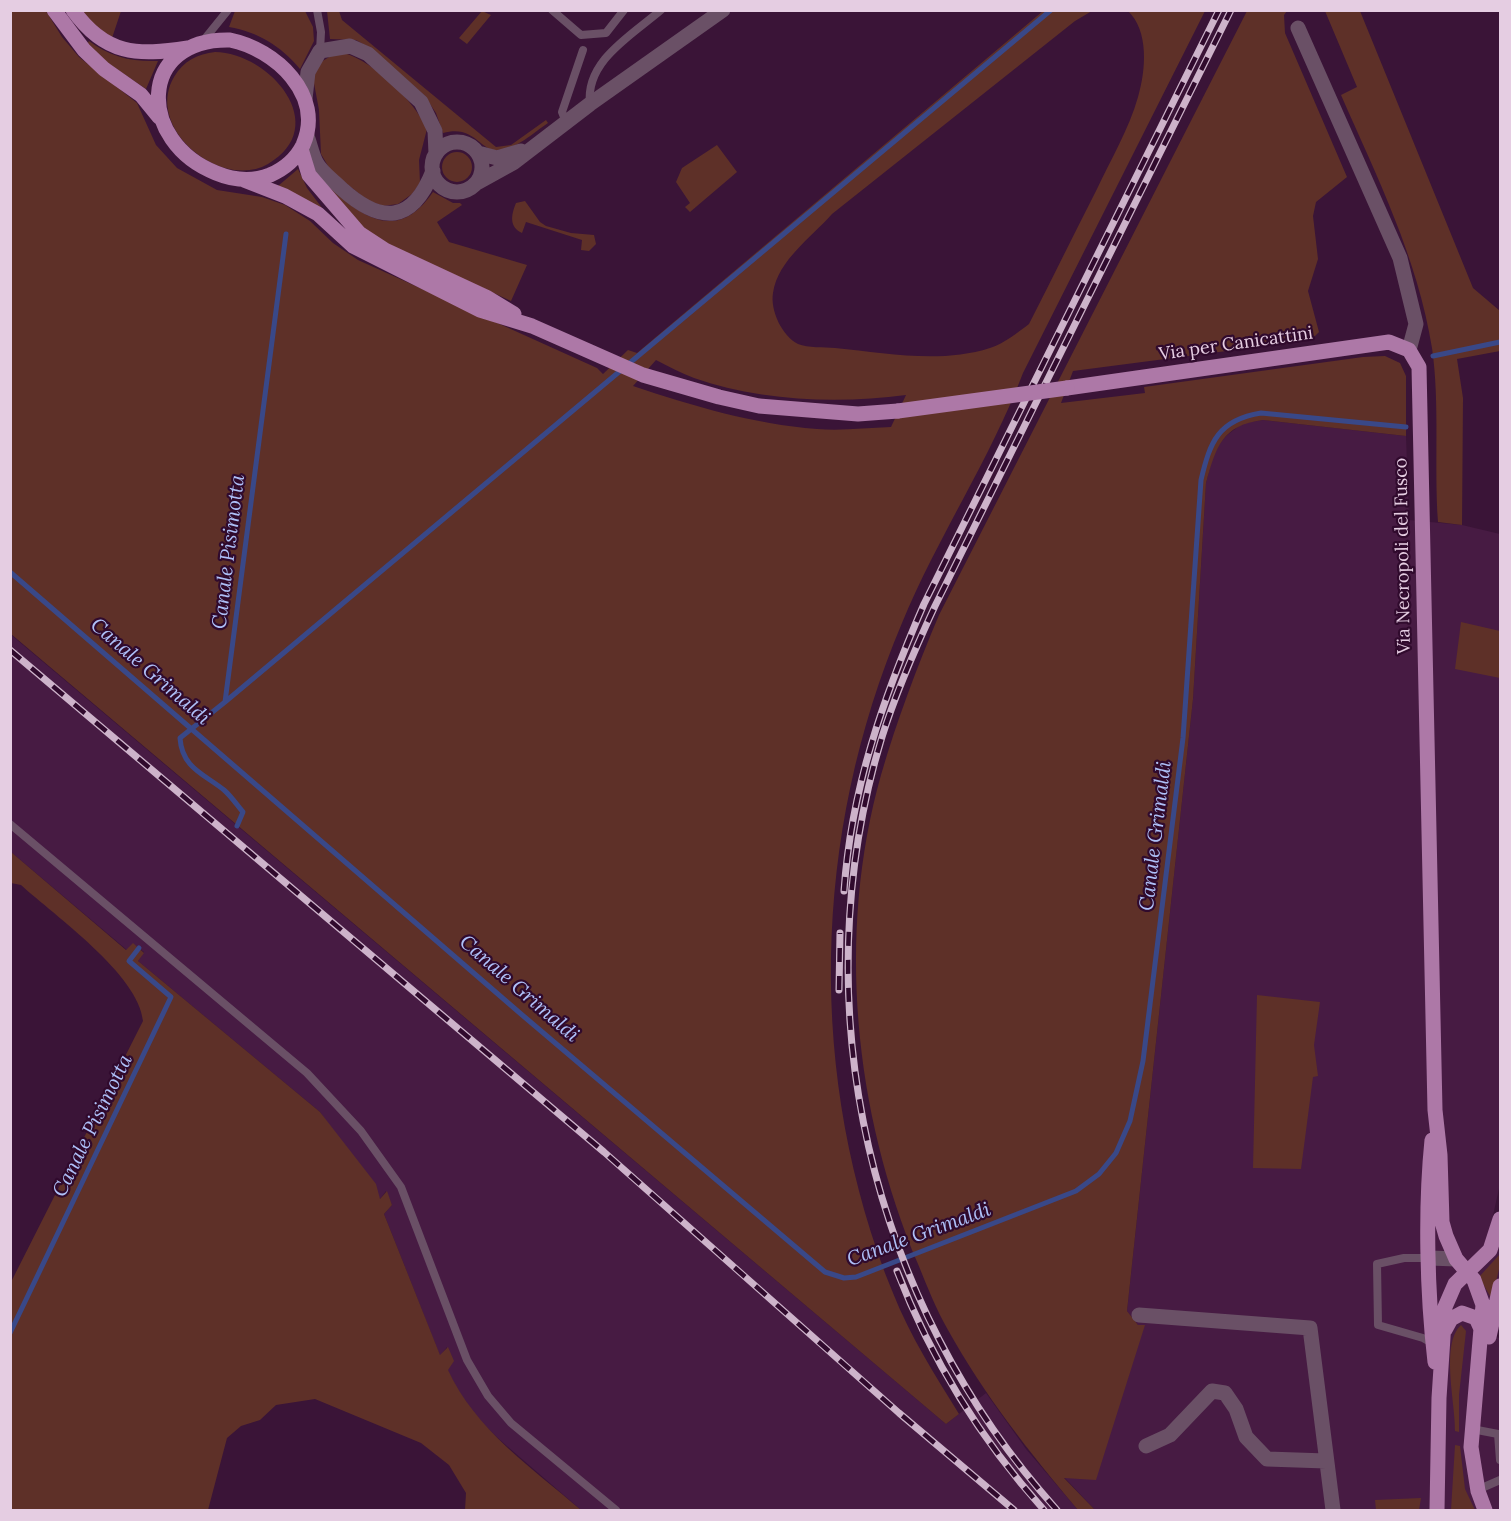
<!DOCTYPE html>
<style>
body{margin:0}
#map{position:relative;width:1511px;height:1521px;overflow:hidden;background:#3a1437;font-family:Lora,serif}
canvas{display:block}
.frame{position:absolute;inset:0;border:12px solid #e5cde2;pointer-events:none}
</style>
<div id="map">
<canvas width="1511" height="1521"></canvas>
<div class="frame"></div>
</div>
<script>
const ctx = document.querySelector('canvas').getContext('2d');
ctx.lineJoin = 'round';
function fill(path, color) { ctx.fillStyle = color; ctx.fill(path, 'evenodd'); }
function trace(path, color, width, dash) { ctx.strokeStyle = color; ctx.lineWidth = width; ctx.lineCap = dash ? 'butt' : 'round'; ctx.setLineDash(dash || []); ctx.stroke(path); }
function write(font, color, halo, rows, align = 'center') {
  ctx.font = font + ' Lora,serif'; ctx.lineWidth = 4.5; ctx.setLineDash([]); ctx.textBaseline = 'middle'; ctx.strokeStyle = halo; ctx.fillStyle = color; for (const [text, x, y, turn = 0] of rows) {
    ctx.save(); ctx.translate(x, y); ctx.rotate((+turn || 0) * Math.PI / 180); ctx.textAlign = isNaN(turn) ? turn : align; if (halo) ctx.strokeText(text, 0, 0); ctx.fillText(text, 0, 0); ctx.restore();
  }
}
fill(new Path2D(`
 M 1263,420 L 1406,436 L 1409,520 L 1462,525 L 1500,534 L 1500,1184 L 1488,1238 L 1500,1240 L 1500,1328 L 1495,1337 L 1500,1338 L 1500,1510 L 1095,1510 L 1064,1477 L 1144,1325 L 1138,1325 L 1127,1311 L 1193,699 L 1206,483 L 1214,451 L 1226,436 L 1243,423 Z
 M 10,634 L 946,1424 L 986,1393 L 1026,1449 L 1078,1510 L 581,1510 L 500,1440 L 478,1419 L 457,1389 L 447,1369 L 447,1347 L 440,1356 L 384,1214 L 392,1205 L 386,1191 L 380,1199 L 320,1112 L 138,961 L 144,952 L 133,944 L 127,950 L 11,852 Z`), '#471b43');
fill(new Path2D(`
 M 11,11 L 46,11 L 62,37 L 79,57 L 137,103 L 156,145 L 177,168 L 217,190 L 262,197 L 285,205 L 310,221 L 333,243 L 358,260 L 597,368 L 603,374 L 628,350 L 637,353 L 1043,11 L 1092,11 L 1075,21 L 832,214 C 811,238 778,260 773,293 C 770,310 782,336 798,344 C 808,348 824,347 835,348 C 886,353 940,364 990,348 C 1005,343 1017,333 1029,324 C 1052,279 1074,234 1097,189 C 1111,159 1129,129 1138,97 C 1146,70 1149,31 1128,11 L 1205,11 L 1023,373 C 990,460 937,538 902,623 C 812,836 806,1077 893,1293 C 910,1336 935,1375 959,1414 L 946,1424 L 11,634 ZM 656,360 C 668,366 681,373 694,378 C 758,401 838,404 906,395 L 891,427 C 866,428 841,431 817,429 C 753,424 693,406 633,386 Z
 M 81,11 L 121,11 L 112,38 L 96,26 Z
 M 235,11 L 305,11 L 313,27 L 314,41 L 300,69 C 281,46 258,32 229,27 Z
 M 327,11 L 339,11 L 342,20 L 496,147 L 511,145 L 546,120 L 548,123 C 533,133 517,149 498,150 C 480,152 475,124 443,133 L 436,113 L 424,95 L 370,48 L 356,40 L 330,39 Z
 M 482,11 L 491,15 L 467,44 L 459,38 Z
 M 1247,11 L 1287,11 L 1284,15 L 1285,33 L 1347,177 L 1316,202 L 1313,216 L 1318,259 L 1308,291 L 1319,332 L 1311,340 L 1073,371 L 1061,403 L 1145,393 L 1144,387 L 1363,357 L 1385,356 L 1400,363 L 1406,376 L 1406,436 L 1263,420 C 1222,425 1216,447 1206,483 L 1193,699 L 1127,1311 L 1138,1325 L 1145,1325 L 1096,1480 L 1064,1478 L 1095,1510 L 1078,1510 C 1030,1453 984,1395 948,1330 C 936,1309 927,1286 918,1264 C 854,1112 836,934 881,775 C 897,720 917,667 939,615 Z
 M 1325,11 L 1360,11 L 1473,288 L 1500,311 L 1500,351 L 1457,359 L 1463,398 L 1462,525 L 1438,522 C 1434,466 1440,403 1432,348 C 1418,259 1377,177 1341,95 L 1357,87 Z
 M 89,41 C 110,57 132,62 158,61 L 146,89 L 108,63 L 87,44 Z
 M 215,52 C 270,53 333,126 268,164 C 221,191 144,128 174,77 C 183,61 198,54 215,52 Z
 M 344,53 C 375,62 414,101 427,129 L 419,160 L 420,183 L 412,194 L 398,204 L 383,206 L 367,200 L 331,171 L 321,154 L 319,110 L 313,78 L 321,62 L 334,54 Z
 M 717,145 L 737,172 L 690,212 L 685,207 L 690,203 L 676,182 L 682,168 Z
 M442 167a15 15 0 1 1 30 0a15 15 0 1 1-30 0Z
 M 298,169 L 307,188 L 332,221 L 278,186 Z
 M 321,180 C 358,213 395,247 433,192 L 453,203 L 460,203 L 462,205 L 437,222 L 449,242 L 527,265 L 511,301 L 381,241 L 360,226 Z
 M 525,201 L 540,222 L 546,226 L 571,233 L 594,235 L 596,244 L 589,251 L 581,250 L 582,240 L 526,222 L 522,233 C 509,227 511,215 516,203 Z
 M 1461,622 L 1500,631 L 1500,678 L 1455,669 Z
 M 11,852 L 126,950 L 133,943 L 144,953 L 138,961 L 320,1112 L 376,1184 L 380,1199 L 387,1191 L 392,1205 L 384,1214 L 440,1355 L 448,1347 L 454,1361 L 448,1370 C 475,1429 532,1468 581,1510 L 465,1510 L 466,1493 L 449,1465 L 421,1443 L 315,1399 L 276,1405 L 260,1420 L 241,1426 L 227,1438 L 208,1510 L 11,1510 L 11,1282 L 143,1021 C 139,975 55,916 21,885 L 11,883 Z
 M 1257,995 L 1320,1002 L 1314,1045 L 1318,1076 L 1313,1077 L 1301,1169 L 1253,1168 Z
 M 1500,1254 L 1500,1265 L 1490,1306 L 1490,1296 L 1479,1277 Z
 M 1461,1325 L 1466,1331 L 1459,1395 L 1459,1432 L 1455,1431 C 1456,1405 1440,1344 1461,1325 Z
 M 1455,1445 L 1460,1446 L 1465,1489 L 1475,1510 L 1451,1510 Z
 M 1421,1498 L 1419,1510 L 1376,1510 L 1375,1500 Z`), '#5e3028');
trace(new Path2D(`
 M 1433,356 L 1500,342
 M 10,572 L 521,1014 L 825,1272 L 844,1278 L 856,1277 L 1076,1191 L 1099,1174 L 1116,1153 L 1130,1121 L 1143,1061 L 1183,738 L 1201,480 C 1210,442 1218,420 1261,413 L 1406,427
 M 225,702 L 1051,10
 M 237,826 L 243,812 C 237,805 231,796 224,790 C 204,774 182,768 180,738 L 225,702 L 286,234
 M 10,1333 L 171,997 L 129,961 L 139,948`), '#394888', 5);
trace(new Path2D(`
 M 317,10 L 321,32 L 320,51
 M 552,10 L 581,35 L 606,33 L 624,10
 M 203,41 L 228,10
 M 590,104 C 585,61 632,35 661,10
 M 566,122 L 562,112 L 583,50
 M 10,824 L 307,1073 L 361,1131 L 401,1187 L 467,1360 L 488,1396 L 511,1423 L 616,1510
 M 1429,1258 L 1404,1258 L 1377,1264 L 1378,1325 L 1423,1338 L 1432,1343
 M 1472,1429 L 1498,1434 L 1500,1460
 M 1484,1487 L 1500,1480`), '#6a5066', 8);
trace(new Path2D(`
 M 1298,28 L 1400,258 L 1416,324 L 1409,350
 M 305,99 L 308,72 L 320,51 L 350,46 L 368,54 L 421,102 L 435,131 L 436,154
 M 307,136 C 310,144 312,154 316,162 C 322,173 333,180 342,189 C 381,224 412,224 433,171
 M432 167a25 25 0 1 1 50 0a25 25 0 1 1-50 0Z
 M 478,153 L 497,158 L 521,151
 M 475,184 L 513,163 L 590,104 L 723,10
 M 1430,1258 L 1456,1259
 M 1139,1315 L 1310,1328 L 1333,1510
 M 1146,1446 L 1170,1435 L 1212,1391 L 1225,1393 L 1236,1409 L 1246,1437 L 1267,1459 L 1326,1461`), '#6a5066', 15);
trace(new Path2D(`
 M 54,10 L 84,50 L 104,69 L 141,95 L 159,117
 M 73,10 C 105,55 137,56 188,48
 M 230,40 C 275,49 325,95 303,145 C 296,159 284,169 270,175 C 252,182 233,180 216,173 C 137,142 137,38 230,40 Z
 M 301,149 L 309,175 L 359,233 L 385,250 L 486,297 L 514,314
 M 244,180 L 285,196 L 318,214 L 353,246 L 480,310 L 532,326 L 643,375 L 719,397 L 759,406 L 858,414 L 898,411
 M 1067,388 L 1389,342 L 1409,350 L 1419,367 L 1435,1110 L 1440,1155 L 1442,1222 L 1446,1236 L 1456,1259 L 1474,1280 L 1483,1305 L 1471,1447 L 1478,1491 L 1485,1510
 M 1432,1140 C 1425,1209 1427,1293 1435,1362
 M 1445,1330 L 1451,1319 L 1462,1313 L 1476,1318 L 1481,1329
 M 1489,1337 L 1500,1286
 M 1437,1510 L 1439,1398 L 1445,1307 L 1455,1284 L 1490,1250 L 1500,1219`), '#ad78a7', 15);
const rail = new Path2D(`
 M 10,650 L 604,1152 L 899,1413 L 1014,1510
 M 844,891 C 851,789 883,698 924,604 L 1219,10
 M 839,990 L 840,933
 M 897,1271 C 931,1359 981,1440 1044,1510
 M 1057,1510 C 870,1303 800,1006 882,737 C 896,692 915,649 935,606 L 1231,10`);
trace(rail, '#cdb3ca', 7);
trace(rail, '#300a2d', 4.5, [14]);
trace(new Path2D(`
 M 898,411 L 1067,388`), '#ad78a7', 15);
write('18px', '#e5cde2', '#300a2d', [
 ["Via per Canicattini",1236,344,-8],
 ["Via Necropoli del Fusco",1403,556,-91]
]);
write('italic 20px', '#aec0f8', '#300a2d', [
 ["Canale Pisimotta",229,552,-83],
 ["Canale Grimaldi",150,672,41],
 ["Canale Grimaldi",1156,836,-83],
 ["Canale Grimaldi",519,989,41],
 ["Canale Pisimotta",93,1126,-64],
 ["Canale Grimaldi",919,1235,-20]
]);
</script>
